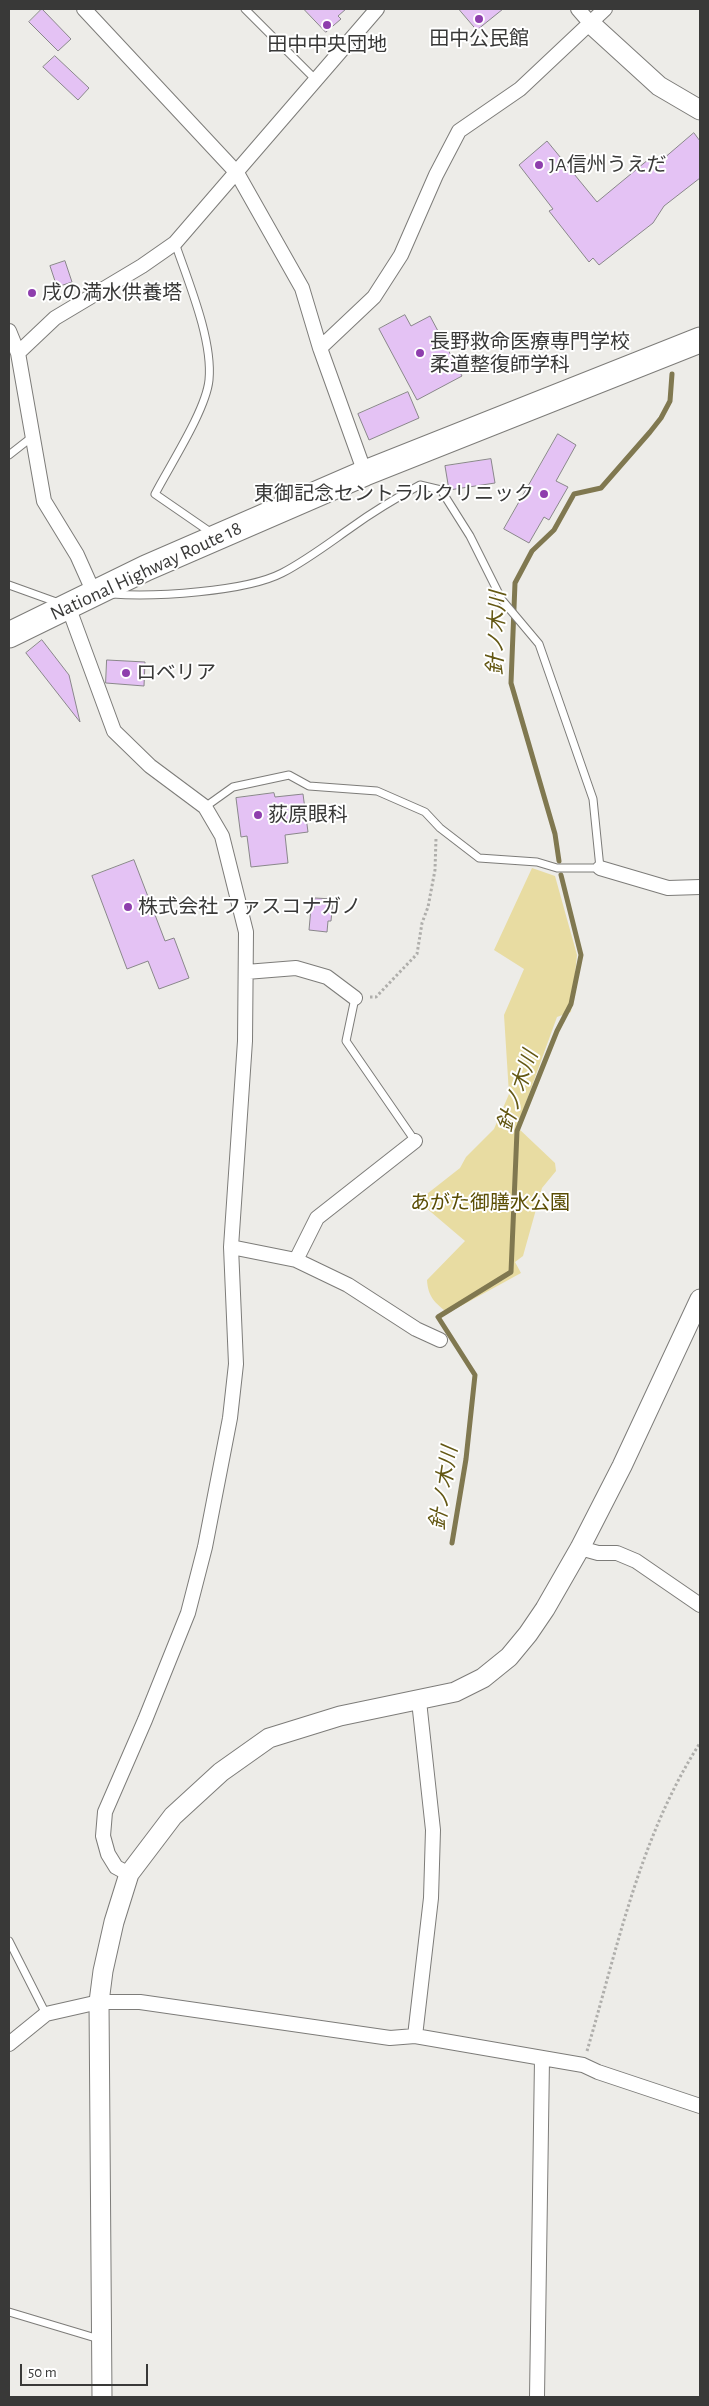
<!DOCTYPE html>
<meta charset="utf-8">
<style>
body{margin:0}
#map{position:relative;width:709px;height:2406px;overflow:hidden;background:#edece8;font-family:"Alegreya Sans",sans-serif}
canvas{display:block}
.frame{position:absolute;inset:0;border:10px solid #393938;pointer-events:none}
.scale{position:absolute;left:20px;top:2364px;width:128px;height:22px;box-sizing:border-box;border:2px solid #393938;border-top:0;padding-left:6px;font-size:15px;line-height:18px;white-space:nowrap;color:#393938;-webkit-text-stroke:4px #fff;paint-order:stroke}
</style>
<div id="map">
<canvas width="709" height="2406"></canvas>
<div class="frame"></div>
<div class="scale">50 m</div>
</div>
<script>
const ctx = document.querySelector('canvas').getContext('2d');
ctx.lineJoin = 'round';
function fill(path, color) { ctx.fillStyle = color; ctx.fill(path, 'evenodd'); }
function trace(path, color, width, dash) { ctx.strokeStyle = color; ctx.lineWidth = width; ctx.lineCap = dash ? 'butt' : 'round'; ctx.setLineDash(dash || []); ctx.stroke(path); }
function write(font, color, halo, rows, align = 'center') {
  ctx.font = font + ' "Alegreya Sans","Noto Sans JP",sans-serif'; ctx.lineWidth = 4; ctx.setLineDash([]); ctx.textBaseline = 'middle'; ctx.strokeStyle = halo; ctx.fillStyle = color; for (const [text, x, y, turn = 0] of rows) {
    ctx.save(); ctx.translate(x, y); ctx.rotate((+turn || 0) * Math.PI / 180); ctx.textAlign = isNaN(turn) ? turn : align; if (halo) ctx.strokeText(text, 0, 0); ctx.fillText(text, 0, 0); ctx.restore();
  }
}
fill(new Path2D(`
 M 532,868 L 555,876 L 577,955 L 571,1012 L 557,1017 L 517,1127 L 555,1163 L 556,1171 L 542,1188 L 523,1256 L 515,1262 L 521,1273 L 448,1313 C 435,1303 428,1297 427,1280 L 465,1241 L 418,1201 L 460,1168 L 466,1157 L 494,1129 L 509,1094 L 504,1015 L 524,969 L 494,950 Z`), '#e8dca2');
trace(new Path2D(`
 M 559,861 L 555,834 L 511,683 L 515,583 L 532,551 L 554,530 L 574,494 L 601,488 L 650,432 L 661,418 L 670,401 L 672,374
 M 452,1543 L 466,1459 L 475,1375 L 438,1317 L 511,1272 L 517,1131 L 557,1031 L 571,1004 L 581,955 L 561,875`), '#807850', 5);
const building = new Path2D(`
 M 42,9 L 71,39 L 58,51 L 29,22 Z
 M 304,9 L 346,9 L 338,16 L 341,19 L 326,32 Z
 M 459,9 L 503,9 L 477,30 Z
 M 55,56 L 89,88 L 78,100 L 43,67 Z
 M 694,133 L 700,141 L 700,178 L 664,206 L 653,223 L 599,265 L 593,258 L 589,262 L 549,211 L 553,209 L 519,165 L 547,141 L 597,202 L 649,159 L 652,163 L 663,154 L 666,156 Z
 M 65,261 L 72,282 L 57,287 L 50,266 Z
 M 405,315 L 411,326 L 430,316 L 462,376 L 417,400 L 379,329 Z
 M 408,392 L 419,418 L 369,440 L 358,414 Z
 M 558,434 L 576,445 L 556,481 L 568,487 L 549,520 L 544,517 L 529,543 L 504,529 Z
 M 491,459 L 495,483 L 449,490 L 445,466 Z
 M 42,640 L 69,675 L 80,722 L 26,653 Z
 M 107,660 L 145,662 L 144,686 L 106,683 Z
 M 274,793 L 275,797 L 303,794 L 308,832 L 285,835 L 288,863 L 251,867 L 247,836 L 241,837 L 236,798 Z
 M 134,860 L 165,941 L 174,938 L 189,978 L 159,989 L 148,961 L 127,969 L 92,876 Z
 M 315,898 L 333,899 L 331,921 L 328,921 L 327,932 L 309,930 L 311,908 L 314,908 Z`);
fill(building, '#e4c2f4');
trace(building, '#89878a', 1);
const lane = new Path2D(`
 M 245,9 L 316,80
 M 175,243 C 188,281 213,340 209,380 C 206,410 170,465 155,494 L 213,534
 M 9,455 L 32,437
 M 9,585 L 59,603
 M 112,594 C 154,597 245,592 282,573 C 307,560 329,543 352,527 C 374,511 396,498 420,485 L 441,490 L 470,536 L 502,600 L 539,644 L 593,799 L 600,868 L 557,868 L 537,862 L 479,858 L 440,828 L 425,812 L 377,791 L 309,786 L 289,775 L 233,787 L 205,807
 M 355,998 L 346,1041 L 415,1141
 M 9,1941 L 46,2014
 M 9,2312 L 99,2339`);
const street = new Path2D(`
 M 84,9 L 237,173 L 302,288 L 320,348 L 365,473
 M 578,9 L 591,24
 M 9,331 L 18,353 L 44,501 L 77,555 L 94,593
 M 320,348 L 374,297 L 401,255 L 436,175 L 459,131 L 520,89 L 605,9
 M 18,353 L 55,318 L 142,266 L 175,243 L 377,9
 M 68,606 L 114,731 L 150,766 L 205,807 L 222,836 L 246,932 L 245,1041 L 231,1247 L 236,1364 L 230,1418 L 205,1547 L 188,1613 L 145,1720 L 105,1812 L 103,1836 L 108,1854 L 116,1867 L 129,1874
 M 600,868 L 668,888 L 700,887
 M 246,972 L 296,968 L 327,977 L 355,998
 M 231,1247 L 296,1260 L 348,1285 L 416,1329 L 440,1340
 M 296,1260 L 317,1218 L 415,1141
 M 580,1548 L 598,1553 L 617,1553 L 636,1561 L 700,1605
 M 415,2036 L 431,1898 L 433,1830 L 419,1701
 M 9,2044 L 46,2014 L 99,2002 L 140,2002 L 390,2038 L 415,2036 L 583,2065 L 598,2072 L 700,2106
 M 537,2397 L 542,2059`);
const secondary = new Path2D(`
 M 591,24 L 659,86 L 700,110
 M 102,2397 L 99,2002 L 103,1971 L 114,1922 L 129,1874 L 173,1816 L 221,1772 L 269,1738 L 340,1716 L 455,1692 L 483,1678 L 509,1657 L 528,1634 L 545,1609 L 580,1548 L 622,1466 L 700,1299`);
const highway = new Path2D(`
 M 9,635 L 146,568 L 365,473 L 700,340`);
trace(lane, '#7d7c79', 9);
trace(street, '#7d7c79', 16);
trace(secondary, '#7d7c79', 21);
trace(highway, '#7d7c79', 27);
trace(new Path2D(`
 M 370,997 L 376,997 L 417,954 L 422,923 L 428,907 L 435,870 L 436,838
 M 587,2051 C 618,1946 640,1836 700,1743`), '#afaeab', 3, [2.5, 2.5]);
trace(lane, '#fff', 7);
trace(street, '#fff', 14);
trace(secondary, '#fff', 19);
trace(highway, '#fff', 25);
for (const [x, y, r, color] of [
 [479,19,5,"#8e3ead"],
 [327,25,5,"#8e3ead"],
 [539,165,5,"#8e3ead"],
 [32,293,5,"#8e3ead"],
 [420,353,5,"#8e3ead"],
 [544,494,5,"#8e3ead"],
 [126,673,5,"#8e3ead"],
 [258,815,5,"#8e3ead"],
 [128,907,5,"#8e3ead"]
]) { const dot = new Path2D(); dot.arc(x, y, r, 0, 2 * Math.PI); ctx.fillStyle = color; ctx.fill(dot); trace(dot, '#fff', 2); }
write('20px', '#393938', '#fff', [
 ["田中公民館",479,39,"center"],
 ["田中中央団地",327,45,"center"],
 ["JA信州うえだ",549,165],
 ["戌の満水供養塔",42,293],
 ["長野救命医療専門学校",430,342],
 ["柔道整復師学科",430,365],
 ["東御記念セントラルクリニック",534,494,"right"],
 ["ロベリア",136,673],
 ["荻原眼科",268,815],
 ["株式会社 ファスコナガノ",138,907]
], 'left');
write('20px', '#393938', '#fff', [
 ["National Highway Route 18",146,571,-25]
]);
write('20px', '#5a4d03', '#fff', [
 ["あがた御膳水公園",490,1203]
]);
write('italic 21px', '#645814', '#fff', [
 ["針ノ木川",497,633,-88],
 ["針ノ木川",518,1091,-71],
 ["針ノ木川",444,1488,-81]
]);
</script>
